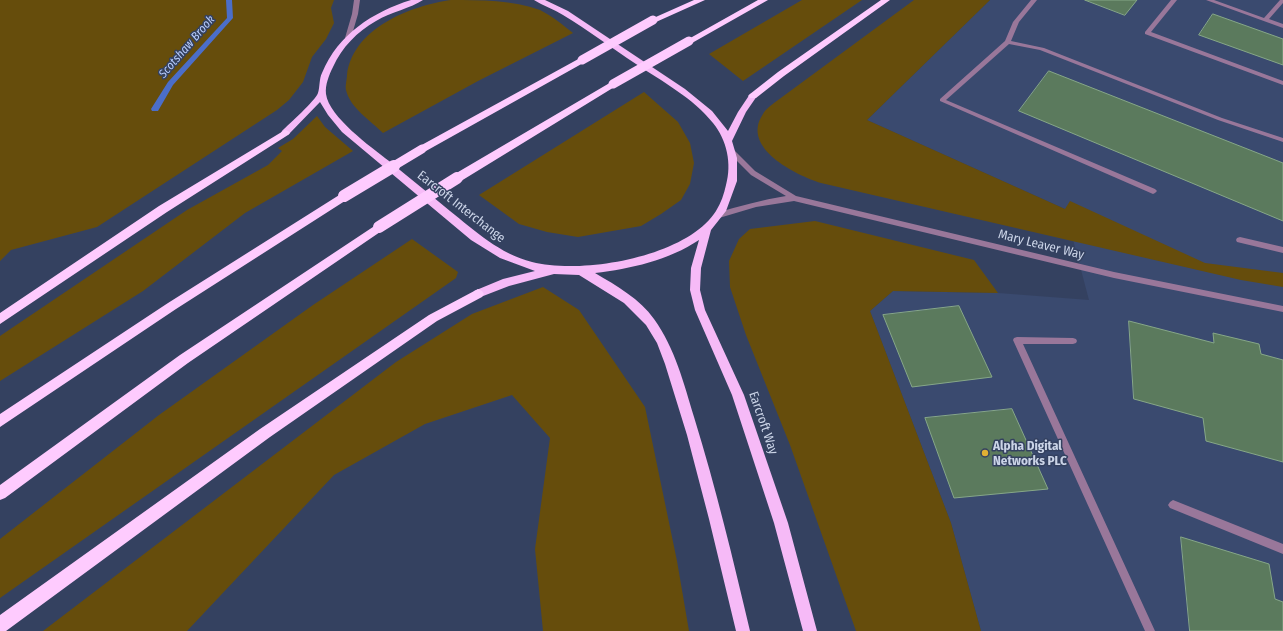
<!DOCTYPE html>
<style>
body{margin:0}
canvas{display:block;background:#344160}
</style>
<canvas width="1283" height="631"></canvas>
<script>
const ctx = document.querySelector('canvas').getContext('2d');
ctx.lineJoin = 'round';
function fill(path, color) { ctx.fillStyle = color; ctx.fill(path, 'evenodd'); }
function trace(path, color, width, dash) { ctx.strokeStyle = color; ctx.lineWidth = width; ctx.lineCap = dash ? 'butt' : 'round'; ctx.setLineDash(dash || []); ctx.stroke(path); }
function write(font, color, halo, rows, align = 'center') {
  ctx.font = font + ' "Fira Sans Condensed",sans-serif'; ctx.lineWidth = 3; ctx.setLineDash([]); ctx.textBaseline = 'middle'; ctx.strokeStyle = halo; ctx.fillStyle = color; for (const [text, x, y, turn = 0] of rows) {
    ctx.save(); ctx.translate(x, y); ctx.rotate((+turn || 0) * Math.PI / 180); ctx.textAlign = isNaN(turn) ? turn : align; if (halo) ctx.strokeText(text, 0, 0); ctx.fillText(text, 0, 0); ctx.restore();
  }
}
fill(new Path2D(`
 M 990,0 L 1283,0 L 1283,631 L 981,631 L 951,523 L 870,311 L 893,291 L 998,293 L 1089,300 L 1065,209 L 867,120 Z`), '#3a4a6f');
fill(new Path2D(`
 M 0,0 L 334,0 L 331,8 L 334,23 L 326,39 L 312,57 L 303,82 L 289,100 L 277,110 L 97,227 L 11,250 L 0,261 Z
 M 451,0 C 481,0 513,0 540,10 C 552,16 563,25 573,33 L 478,81 L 383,133 C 371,121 350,108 346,90 C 345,86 347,79 347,75 C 353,28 410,6 451,0 Z
 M 802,0 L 862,0 L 743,81 L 709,54 Z
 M 914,0 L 990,0 L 867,120 L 1065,209 L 1070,201 L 1205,263 L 1283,273 L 1283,287 L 1241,280 L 821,183 C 796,175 740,148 763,114 C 765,110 770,106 774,103 Z
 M 644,92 L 678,122 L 690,143 L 694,163 L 690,184 L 681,200 L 661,214 L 641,226 L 578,237 L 547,232 L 519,224 L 479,195 Z
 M 317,116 L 325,127 L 353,151 L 245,213 L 143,291 L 0,381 L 0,336 L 187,210 L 268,165 L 282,151 L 278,148 L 293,139 Z
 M 815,221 L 974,260 L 998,293 L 893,291 L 870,311 L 951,523 L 981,631 L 856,631 L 790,445 L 746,335 L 730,287 L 729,261 L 739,239 L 750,229 Z
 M 412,239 L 458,272 L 456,278 L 0,598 L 0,539 L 159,415 L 313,305 Z
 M 543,287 L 579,310 L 645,407 L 677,561 L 689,631 L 543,631 L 535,549 L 550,438 L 512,395 L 425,424 L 334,475 L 187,631 L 43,631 L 396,362 L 472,314 Z`), '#664d0c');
fill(new Path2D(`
 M 226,0 L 232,0 L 233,18 L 173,85 L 158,111 L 152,111 L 151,109 L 168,82 L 227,18 Z`), '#4b6ec9');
const building = new Path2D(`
 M 1085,0 L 1137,0 L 1125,15 Z
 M 1213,14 L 1283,39 L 1283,65 L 1199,35 Z
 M 1049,71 L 1283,163 L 1283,221 L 1019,111 Z
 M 959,306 L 992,377 L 912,387 L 883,315 Z
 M 1129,321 L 1214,343 L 1213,333 L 1259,344 L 1261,354 L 1283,360 L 1283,462 L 1206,441 L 1203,418 L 1134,399 Z
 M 1012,409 L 1048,489 L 954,498 L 925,418 Z
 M 1181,537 L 1269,564 L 1275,599 L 1283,602 L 1283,631 L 1190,631 Z`);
fill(building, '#5b7a5d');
trace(building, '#86a788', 1);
fill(new Path2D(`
 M 1031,0 L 1037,0 L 1019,22 L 1011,41 L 1044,48 L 1222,118 L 1283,138 L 1283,142 L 1218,120 L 1040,50 L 1009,44 L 946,100 L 1155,189 L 1157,191 L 1155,193 L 1153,194 L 940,101 L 940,99 L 1005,41 L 1013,22 Z
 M 1171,0 L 1177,0 L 1151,32 L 1283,81 L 1283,85 L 1145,34 L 1145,32 Z
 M 1206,0 L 1214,0 L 1264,18 L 1280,0 L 1283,0 L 1283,3 L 1269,19 L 1283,24 L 1283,28 Z
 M 1240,237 L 1283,247 L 1283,253 L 1237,242 L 1236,240 L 1237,238 Z
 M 1017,337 L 1073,338 L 1076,339 L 1077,341 L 1076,343 L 1073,344 L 1023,344 L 1155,631 L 1145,631 L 1013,340 L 1014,338 Z
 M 1173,500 L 1283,544 L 1283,554 L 1170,508 L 1168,505 L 1170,502 Z`), '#99779a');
fill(new Path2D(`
 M 729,149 L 733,149 L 755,171 L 796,196 L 1114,272 L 1283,306 L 1283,312 L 1114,278 L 794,201 L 756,207 L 719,218 L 715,215 L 716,213 C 739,206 762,200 786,196 L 751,175 L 729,153 Z`), '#99779a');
fill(new Path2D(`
 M 354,0 L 360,0 L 358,14 L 351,38 L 348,40 L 345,38 L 352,14 Z`), '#99779a');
fill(new Path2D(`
 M 411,0 L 423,0 C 411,8 391,12 376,21 C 357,32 342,47 333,67 C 329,75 325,85 326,94 C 329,117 371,147 389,161 C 409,178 430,194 450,211 C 475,231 500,254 532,262 C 582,275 687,257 716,211 C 721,203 724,194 726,185 C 732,164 727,140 713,123 C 693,98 663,82 636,64 C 612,48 588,30 563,15 C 554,9 543,6 534,0 L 545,0 L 568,11 L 685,89 L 712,111 L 728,131 L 738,112 L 750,94 L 753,93 L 757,96 L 746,112 L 732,141 L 737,158 L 737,181 L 726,211 L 711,230 L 701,268 L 700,290 L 705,310 L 744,395 L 788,523 L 817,631 L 803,631 L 774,523 L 732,395 L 695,310 L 690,290 L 691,268 L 699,240 C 669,260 630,269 595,273 C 617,286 640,299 654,319 C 675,348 684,384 694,417 C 716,488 733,559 750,631 L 736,631 L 709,519 L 687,435 L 665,364 L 657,343 L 646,325 L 624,303 L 579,275 L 554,274 L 509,286 L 478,298 L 474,297 L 473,294 L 474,291 L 503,279 L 535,271 L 500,258 L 471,240 L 342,132 L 328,115 L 320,102 L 288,135 L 282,135 L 281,133 L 282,131 C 289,124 315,101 318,93 C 320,87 319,79 322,73 C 338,34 373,12 411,0 Z`), '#f6baf7');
fill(new Path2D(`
 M 694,0 L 705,0 L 656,22 L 650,22 L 649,20 Z
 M 758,0 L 768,0 L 692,43 L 686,43 L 685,41 Z
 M 881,0 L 890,0 L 784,76 L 756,98 L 750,98 L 748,96 L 750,94 L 778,72 Z
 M 582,57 L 585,58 L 586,60 L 585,62 L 426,151 L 422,152 L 417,149 L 418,147 Z
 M 613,81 L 618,84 L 616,86 L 461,181 L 453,181 L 452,178 L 453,175 Z
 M 285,130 L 288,131 L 290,133 L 288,135 L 167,212 L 0,324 L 0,313 L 159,206 Z
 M 344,192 L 348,193 L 349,196 L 348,199 L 176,309 L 0,427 L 0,414 L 168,303 Z
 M 379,223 L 383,224 L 384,227 L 383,230 L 188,363 L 5,498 L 0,500 L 0,485 L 180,355 Z
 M 478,289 L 482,291 L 484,294 L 482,297 L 437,321 L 270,437 L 6,631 L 0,631 L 0,615 L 260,429 L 429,315 Z`), '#fecbfe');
trace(new Path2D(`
 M 582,60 L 653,20
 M 613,84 L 689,41
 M 392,167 L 422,149`), '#fecbfe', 9);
trace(new Path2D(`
 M 344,196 L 394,166
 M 379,227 L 457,178`), '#fecbfe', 12);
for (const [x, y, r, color] of [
 [985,453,4,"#e0b034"]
]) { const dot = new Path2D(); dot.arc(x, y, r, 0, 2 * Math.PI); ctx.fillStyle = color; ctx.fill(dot); trace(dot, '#344160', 1.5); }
write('italic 12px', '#b8cdfd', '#344160', [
 ["Scotshaw Brook",187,47,-49]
]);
write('13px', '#cbd4e7', '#344160', [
 ["Earcroft Interchange",461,207,38],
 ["Mary Leaver Way",1041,245,14],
 ["Earcroft Way",763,423,71]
]);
write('bold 13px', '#cbd4e7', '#344160', [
 ["Alpha Digital",993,446],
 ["Networks PLC",993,461]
], 'left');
</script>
